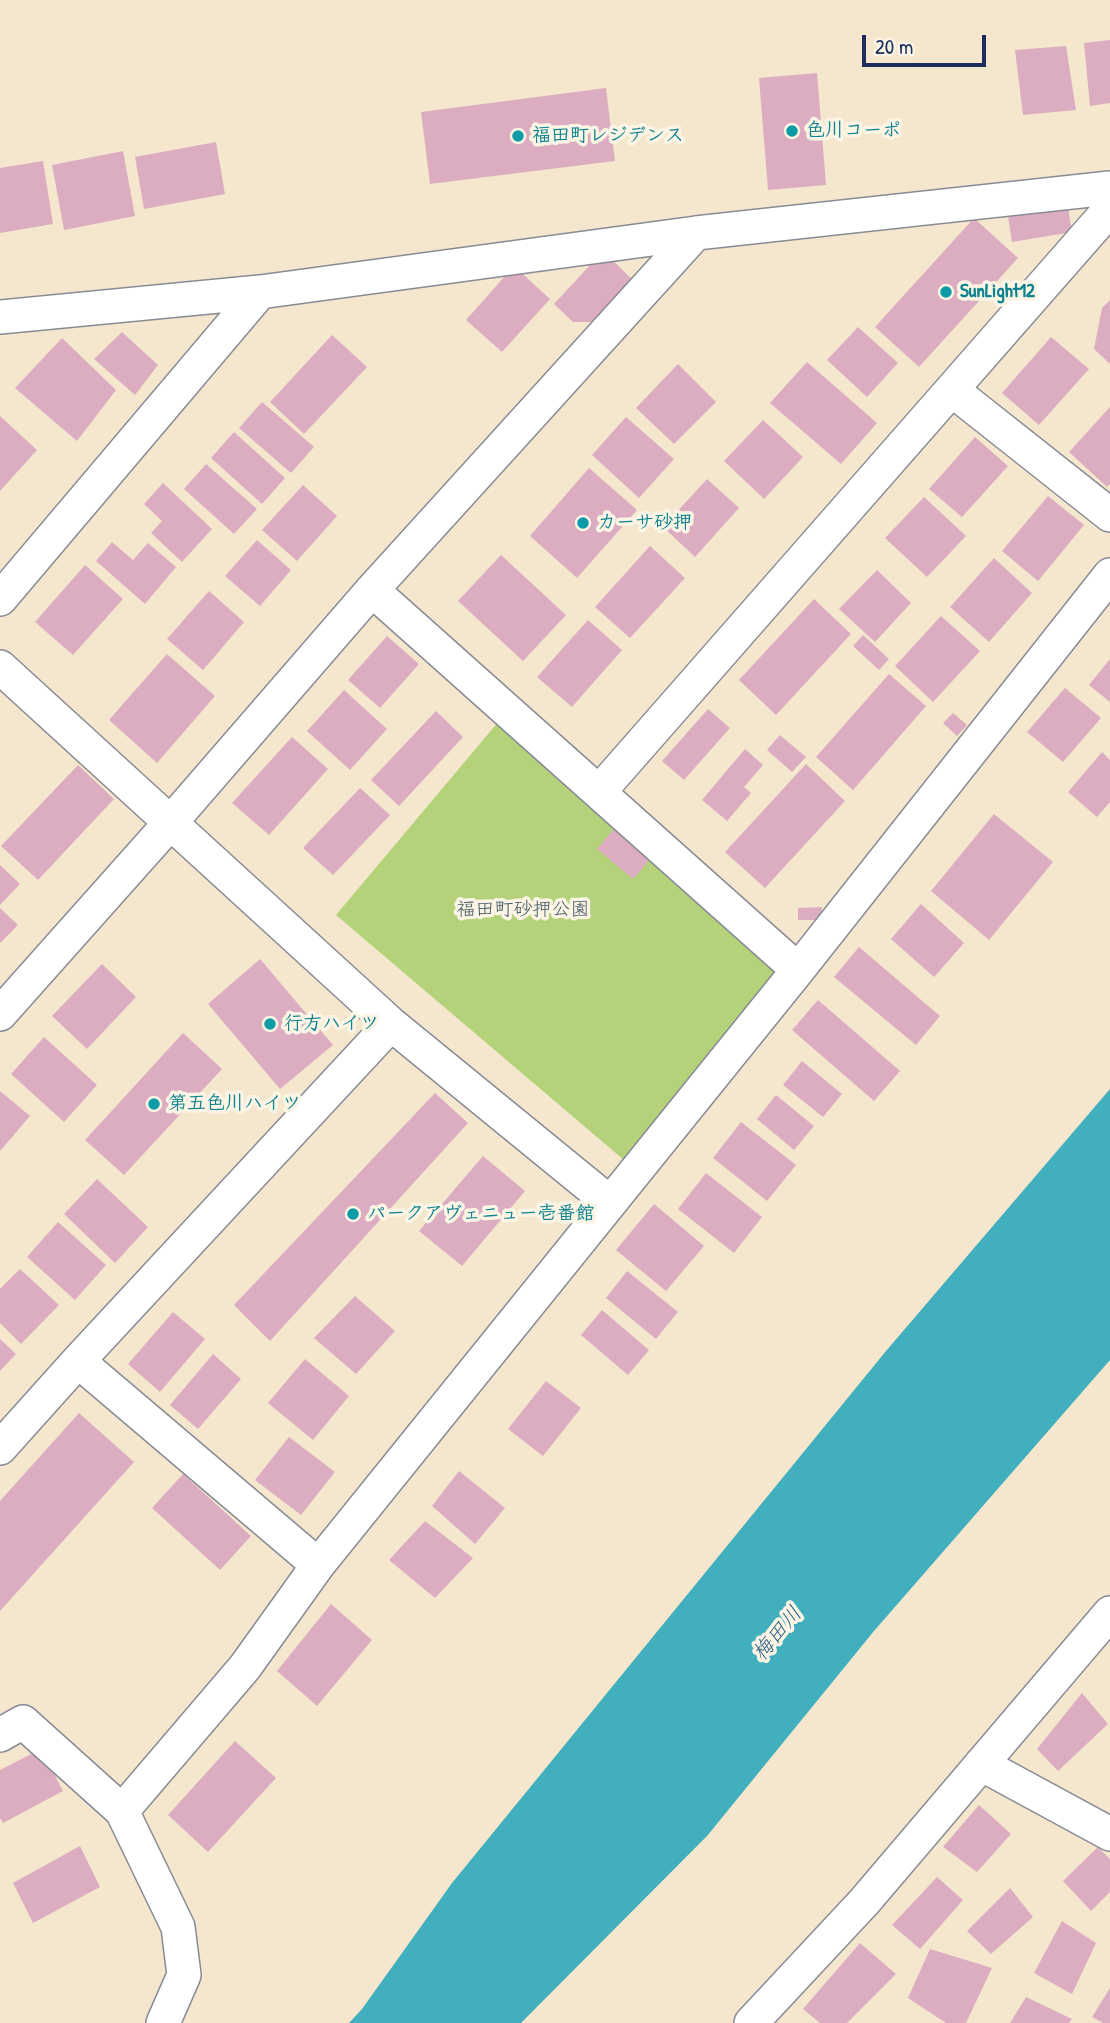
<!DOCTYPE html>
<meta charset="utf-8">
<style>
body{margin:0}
#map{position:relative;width:1110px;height:2023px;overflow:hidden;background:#f5e7cd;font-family:"Patrick Hand",sans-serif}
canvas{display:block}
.scale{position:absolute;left:862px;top:35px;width:124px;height:32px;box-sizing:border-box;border:4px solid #1b2f5e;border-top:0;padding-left:9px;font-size:21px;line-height:24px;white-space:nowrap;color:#1b2f5e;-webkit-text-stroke:5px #fcf5e5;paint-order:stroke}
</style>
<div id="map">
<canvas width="1110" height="2023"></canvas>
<div class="scale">20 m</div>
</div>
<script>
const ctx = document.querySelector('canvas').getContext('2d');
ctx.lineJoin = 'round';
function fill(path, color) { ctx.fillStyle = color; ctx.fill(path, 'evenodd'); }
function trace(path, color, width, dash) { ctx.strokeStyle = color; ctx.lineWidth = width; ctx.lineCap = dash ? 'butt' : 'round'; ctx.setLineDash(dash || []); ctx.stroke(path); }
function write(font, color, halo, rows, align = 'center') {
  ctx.font = font + ' "Patrick Hand","Klee One",sans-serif'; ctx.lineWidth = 7; ctx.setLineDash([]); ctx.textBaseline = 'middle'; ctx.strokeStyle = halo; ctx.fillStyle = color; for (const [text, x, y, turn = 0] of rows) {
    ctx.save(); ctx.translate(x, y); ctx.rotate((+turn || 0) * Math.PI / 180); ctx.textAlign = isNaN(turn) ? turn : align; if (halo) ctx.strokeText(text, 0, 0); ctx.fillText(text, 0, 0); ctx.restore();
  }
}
fill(new Path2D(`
 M 499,721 L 778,969 L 624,1160 L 336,915 Z`), '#b3d279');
fill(new Path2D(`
 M 1110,1089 L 1110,1360 L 874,1631 L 707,1836 L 521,2023 L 349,2023 L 362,2009 L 452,1883 L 886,1351 Z`), '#41afbd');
fill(new Path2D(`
 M 1110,40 L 1110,103 L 1090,106 L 1084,43 Z
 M 1066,46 L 1076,110 L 1023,115 L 1015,50 Z
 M 817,73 L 826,185 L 768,190 L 759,78 Z
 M 606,88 L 615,161 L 430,184 L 421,112 Z
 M 216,142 L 225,194 L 144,209 L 135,157 Z
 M 123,151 L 135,216 L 64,230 L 52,165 Z
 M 43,161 L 53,224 L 0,233 L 0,168 Z
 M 1067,201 L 1072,232 L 1012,242 L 1007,210 Z
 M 974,218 L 1018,258 L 919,367 L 875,327 Z
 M 603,251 L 637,284 L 600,322 L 573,322 L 554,304 Z
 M 514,266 L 550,299 L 502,352 L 466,320 Z
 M 1110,300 L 1110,364 L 1094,349 L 1102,308 Z
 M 858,327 L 898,363 L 867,397 L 827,360 Z
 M 122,332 L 158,365 L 135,395 L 94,359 Z
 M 332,335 L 367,367 L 304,434 L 270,402 Z
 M 1051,337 L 1089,369 L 1039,425 L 1002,393 Z
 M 62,338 L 116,390 L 77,441 L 15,388 Z
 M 807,362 L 877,423 L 841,464 L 770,403 Z
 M 678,364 L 716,402 L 674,444 L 636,408 Z
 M 262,402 L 314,447 L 291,473 L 239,428 Z
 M 1110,407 L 1110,484 L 1107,487 L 1069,452 Z
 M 0,416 L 37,450 L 0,491 Z
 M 626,417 L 674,459 L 639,498 L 592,455 Z
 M 763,420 L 803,457 L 764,499 L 724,461 Z
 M 234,432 L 285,478 L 262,504 L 211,458 Z
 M 975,437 L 1008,466 L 962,517 L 929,489 Z
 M 206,464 L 257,509 L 234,534 L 184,489 Z
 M 589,468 L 637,510 L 577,578 L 530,536 Z
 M 707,479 L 739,508 L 695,557 L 663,527 Z
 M 163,483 L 212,529 L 182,562 L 151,533 L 162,521 L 144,504 Z
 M 303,485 L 337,516 L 297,561 L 262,530 Z
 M 1048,496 L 1084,525 L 1038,581 L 1002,551 Z
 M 924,497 L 966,536 L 927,577 L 885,538 Z
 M 257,540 L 291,570 L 260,606 L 225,576 Z
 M 112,542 L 133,560 L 148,543 L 176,567 L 145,604 L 96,561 Z
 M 650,546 L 685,578 L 630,638 L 595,607 Z
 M 501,555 L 566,615 L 523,661 L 458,601 Z
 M 994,558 L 1032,593 L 989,642 L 950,607 Z
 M 85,565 L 123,599 L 73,655 L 35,622 Z
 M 877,570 L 911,603 L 875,642 L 839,609 Z
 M 209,591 L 244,622 L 203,670 L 167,639 Z
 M 814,599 L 851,634 L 776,715 L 739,680 Z
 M 941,616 L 980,651 L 933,702 L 895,666 Z
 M 588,620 L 622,650 L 572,707 L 537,677 Z
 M 863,635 L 889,659 L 879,670 L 853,646 Z
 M 387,636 L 419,664 L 380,708 L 348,680 Z
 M 167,654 L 215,696 L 157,763 L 109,720 Z
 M 1110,659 L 1110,702 L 1089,685 Z
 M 889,674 L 926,706 L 853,790 L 816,757 Z
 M 1065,688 L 1101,718 L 1063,762 L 1027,732 Z
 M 344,690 L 387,729 L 350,770 L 307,731 Z
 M 708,709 L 730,728 L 684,780 L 662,761 Z
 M 436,711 L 463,737 L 399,806 L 371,780 Z
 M 953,713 L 967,725 L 957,736 L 943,723 Z
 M 780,735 L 806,757 L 792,772 L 767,750 Z
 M 292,737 L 328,769 L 269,835 L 232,803 Z
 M 745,749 L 763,765 L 744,787 L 751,793 L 727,821 L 702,800 Z
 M 1102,752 L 1110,760 L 1110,802 L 1097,817 L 1068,792 Z
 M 806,764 L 845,801 L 765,888 L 725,852 Z
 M 78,765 L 114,799 L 38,880 L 1,846 Z
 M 360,788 L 390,815 L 333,875 L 303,848 Z
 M 994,814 L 1053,862 L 989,940 L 931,891 Z
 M 620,822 L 656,852 L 633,879 L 597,849 Z
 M 0,865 L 20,884 L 0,905 Z
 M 921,904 L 964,943 L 934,977 L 891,939 Z
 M 822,907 L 822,920 L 798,920 L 798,908 Z
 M 0,908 L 18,925 L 0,943 Z
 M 859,947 L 940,1016 L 916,1045 L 834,977 Z
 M 260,959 L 333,1045 L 280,1089 L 208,1004 Z
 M 102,964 L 136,997 L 87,1049 L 52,1016 Z
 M 818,1000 L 900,1071 L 874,1101 L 792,1030 Z
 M 183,1033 L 222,1069 L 124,1175 L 85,1140 Z
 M 44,1037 L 97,1085 L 64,1122 L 11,1074 Z
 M 802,1061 L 842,1094 L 823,1117 L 783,1085 Z
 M 0,1091 L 30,1116 L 0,1151 Z
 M 435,1093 L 468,1123 L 270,1341 L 234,1305 Z
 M 776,1095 L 814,1126 L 794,1150 L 757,1119 Z
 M 741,1122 L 796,1165 L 767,1201 L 713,1158 Z
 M 483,1156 L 525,1191 L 462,1266 L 419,1231 Z
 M 706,1173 L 762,1217 L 734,1253 L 678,1209 Z
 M 97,1179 L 148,1227 L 115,1263 L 64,1214 Z
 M 654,1204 L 704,1246 L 666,1291 L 616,1250 Z
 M 58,1222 L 106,1265 L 75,1300 L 27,1257 Z
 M 20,1269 L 59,1305 L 21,1344 L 0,1323 L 0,1289 Z
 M 627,1271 L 678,1312 L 656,1339 L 606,1298 Z
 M 355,1296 L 395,1331 L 356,1374 L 314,1338 Z
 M 602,1310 L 649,1350 L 628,1375 L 581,1335 Z
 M 173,1312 L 205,1339 L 160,1392 L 128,1364 Z
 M 0,1339 L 16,1354 L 0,1371 Z
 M 213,1354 L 241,1379 L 198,1429 L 170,1405 Z
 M 305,1359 L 349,1396 L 313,1440 L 268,1403 Z
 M 546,1381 L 581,1408 L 543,1456 L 508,1429 Z
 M 79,1413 L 134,1462 L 0,1611 L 0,1501 Z
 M 289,1437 L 335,1472 L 301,1515 L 255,1480 Z
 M 459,1471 L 505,1508 L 475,1544 L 432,1506 Z
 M 183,1474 L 251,1536 L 220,1570 L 152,1508 Z
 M 425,1521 L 473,1558 L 435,1598 L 389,1560 Z
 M 331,1604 L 372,1640 L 317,1706 L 277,1671 Z
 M 1082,1693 L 1108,1724 L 1058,1771 L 1037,1749 Z
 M 235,1741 L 276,1778 L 208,1852 L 168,1815 Z
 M 41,1749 L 63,1791 L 3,1823 L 0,1818 L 0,1770 Z
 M 979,1805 L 1011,1834 L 977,1872 L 943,1847 Z
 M 80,1846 L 100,1887 L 33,1923 L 13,1883 Z
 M 1098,1847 L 1110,1859 L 1110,1892 L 1091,1911 L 1063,1881 Z
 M 937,1877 L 963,1900 L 920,1949 L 892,1925 Z
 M 1010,1888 L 1033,1917 L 991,1954 L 967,1931 Z
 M 1062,1921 L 1096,1943 L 1072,1994 L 1034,1973 Z
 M 860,1943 L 896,1974 L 847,2023 L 820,2023 L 803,2009 Z
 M 930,1949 L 992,1968 L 966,2023 L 946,2023 L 908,1998 Z
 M 1110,1988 L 1110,2023 L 1103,2023 L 1092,2017 Z
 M 1026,1997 L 1072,2019 L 1069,2023 L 1010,2023 Z`), '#dcadc1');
const minor = new Path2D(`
 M 0,317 L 260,292 L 696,233 L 1110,188
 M 952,390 L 1110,515
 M 372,590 L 798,970
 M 0,599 L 260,292
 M 0,667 L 391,1024 L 609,1202
 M 599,792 L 1110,209
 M 0,1014 L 171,822 L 372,590 L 696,233
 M 78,1361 L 318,1565
 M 0,1448 L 78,1361 L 391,1024
 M 0,1735 L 23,1722 L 122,1811 L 245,1667 L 318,1565 L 798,970 L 1110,575
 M 981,1764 L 1110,1834
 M 122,1811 L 178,1927 L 184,1975 L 163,2023
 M 751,2023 L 864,1902 L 1110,1613`);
trace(minor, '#888b96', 36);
trace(minor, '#fff', 33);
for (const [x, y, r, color] of [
 [792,131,7,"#0f9aa8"],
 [518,136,7,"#0f9aa8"],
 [946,292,7,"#0f9aa8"],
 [583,523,7,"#0f9aa8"],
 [270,1024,7,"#0f9aa8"],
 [154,1104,7,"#0f9aa8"],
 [353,1214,7,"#0f9aa8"]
]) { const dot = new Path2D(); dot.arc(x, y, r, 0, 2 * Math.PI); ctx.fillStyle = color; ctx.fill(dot); trace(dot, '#fcf5e5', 2.5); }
write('bold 19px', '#0d838f', '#fcf5e5', [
 ["色川コーポ",806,131],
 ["福田町レジデンス",532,136],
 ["SunLight12",960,292],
 ["カーサ砂押",597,523],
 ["行方ハイツ",284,1024],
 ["第五色川ハイツ",168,1104],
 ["パークアヴェニュー壱番館",367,1214]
], 'left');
write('19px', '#415865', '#fcf5e5', [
 ["福田町砂押公園",523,910]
]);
write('italic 21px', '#285c7f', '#fcf5e5', [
 ["梅田川",778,1634,-50]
]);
</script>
